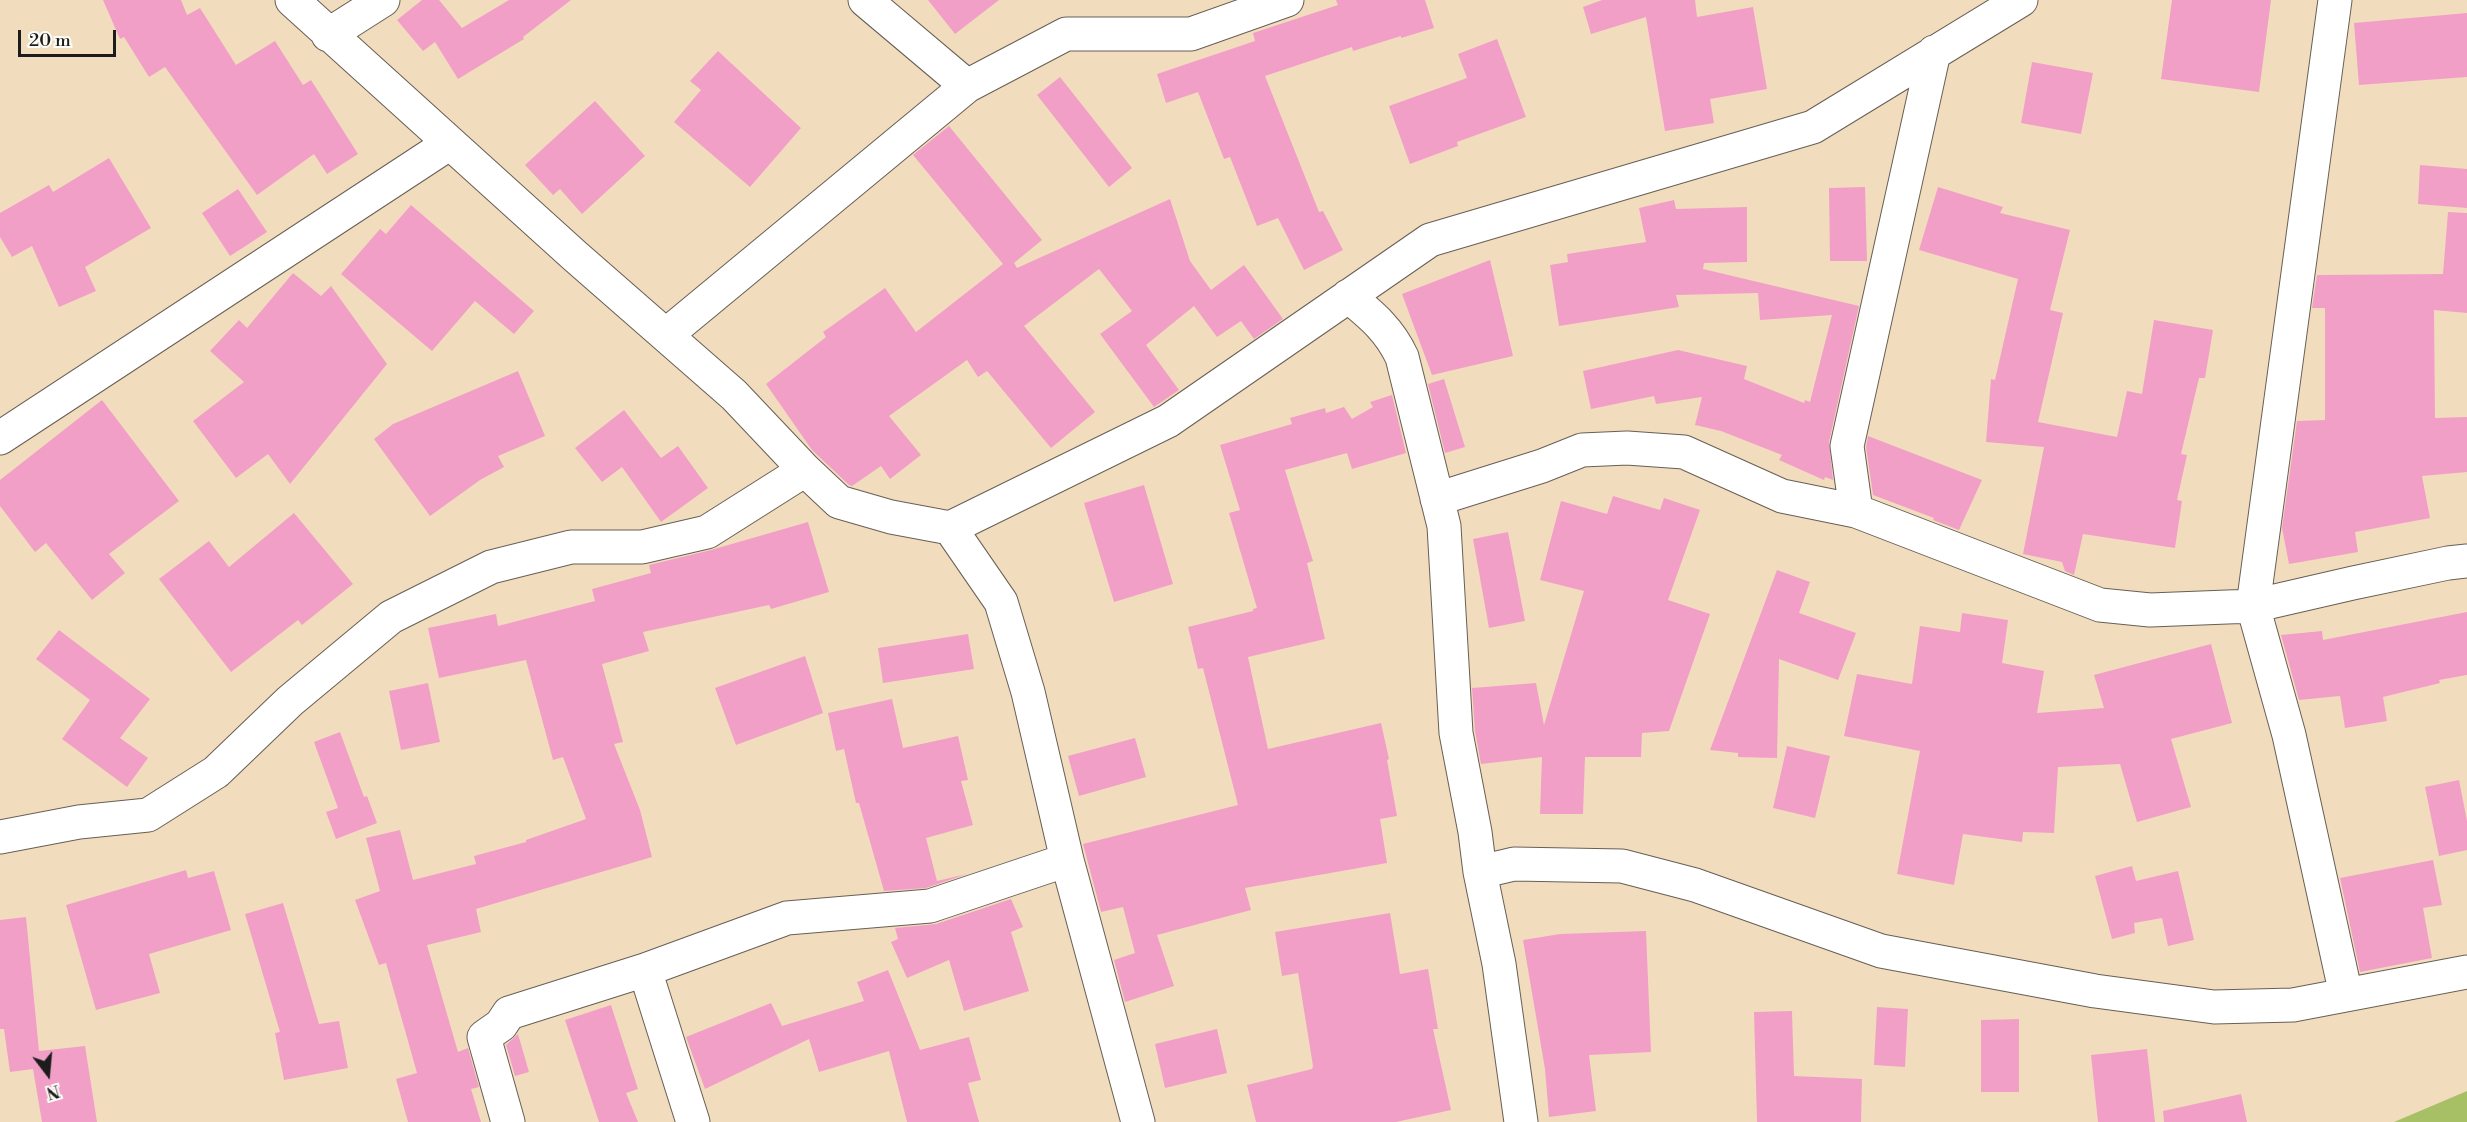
<!DOCTYPE html>
<style>
body{margin:0}
#map{position:relative;width:2467px;height:1122px;overflow:hidden;background:#f2dcbe;font-family:"Libre Bodoni",serif}
canvas{display:block}
.north{position:absolute;left:18px;top:1044px;width:60px;height:60px;-webkit-text-stroke:4px #fdfcf7;paint-order:stroke;rotate:164deg;font-size:16px;font-weight:700;line-height:24px;text-align:center;color:#1c1c1c}
.north::after{content:'';display:block;margin:auto;width:21px;height:27px;background:#1c1c1c;clip-path:polygon(50% 0,100% 100%,50% 72%,0 100%)}
.scale{position:absolute;left:18px;top:30px;width:98px;height:27px;box-sizing:border-box;border:3px solid #1c1c1c;border-top:0;padding-left:8px;font-size:18px;line-height:21px;white-space:nowrap;color:#1c1c1c;-webkit-text-stroke:4px #fdfcf7;paint-order:stroke}
</style>
<div id="map">
<canvas width="2467" height="1122"></canvas>
<div class="north">N</div>
<div class="scale">20 m</div>
</div>
<script>
const ctx = document.querySelector('canvas').getContext('2d');
ctx.lineJoin = 'round';
function fill(path, color) { ctx.fillStyle = color; ctx.fill(path, 'evenodd'); }
function trace(path, color, width, dash) { ctx.strokeStyle = color; ctx.lineWidth = width; ctx.lineCap = dash ? 'butt' : 'round'; ctx.setLineDash(dash || []); ctx.stroke(path); }
fill(new Path2D(`
 M 2467,1091 L 2467,1122 L 2394,1122 Z`), '#a8c065');
fill(new Path2D(`
 M 103,0 L 181,0 L 187,15 L 200,8 L 236,65 L 275,41 L 303,85 L 311,80 L 358,154 L 327,174 L 314,154 L 257,195 L 165,67 L 149,77 L 124,37 L 120,39 Z
 M 422,0 L 439,0 L 462,28 L 509,0 L 571,0 L 523,37 L 524,39 L 458,79 L 435,42 L 423,51 L 397,20 Z
 M 928,0 L 999,0 L 955,34 Z
 M 1336,0 L 1425,0 L 1434,28 L 1401,38 L 1401,36 L 1353,51 L 1352,47 L 1265,76 L 1319,212 L 1323,211 L 1343,250 L 1304,270 L 1278,218 L 1257,226 L 1230,157 L 1224,159 L 1198,92 L 1166,103 L 1157,74 L 1255,41 L 1253,33 L 1338,5 Z
 M 1602,0 L 1695,0 L 1697,17 L 1753,7 L 1767,89 L 1710,99 L 1714,123 L 1665,131 L 1646,17 L 1591,34 L 1583,7 Z
 M 2172,0 L 2271,0 L 2259,92 L 2161,79 Z
 M 2467,13 L 2467,77 L 2359,85 L 2354,23 Z
 M 1497,39 L 1526,117 L 1457,142 L 1458,146 L 1410,164 L 1389,106 L 1467,78 L 1458,54 Z
 M 718,51 L 801,128 L 750,187 L 674,122 L 701,90 L 690,81 Z
 M 2032,62 L 2093,73 L 2081,134 L 2021,123 Z
 M 1060,77 L 1132,168 L 1109,187 L 1037,95 Z
 M 595,101 L 645,156 L 582,214 L 560,189 L 553,195 L 525,165 Z
 M 949,126 L 1042,240 L 1014,263 L 1017,268 L 1170,199 L 1190,261 L 1211,290 L 1244,265 L 1283,319 L 1254,339 L 1241,321 L 1217,337 L 1194,306 L 1146,345 L 1179,390 L 1154,407 L 1100,334 L 1132,311 L 1099,269 L 1024,326 L 1095,412 L 1051,448 L 987,371 L 978,377 L 967,360 L 889,416 L 921,455 L 890,479 L 881,466 L 852,486 L 849,485 L 812,450 L 766,384 L 826,337 L 823,332 L 885,288 L 916,332 L 1003,264 L 913,155 Z
 M 109,158 L 151,228 L 85,267 L 96,291 L 59,307 L 32,246 L 12,257 L 0,237 L 0,213 L 49,185 L 53,192 Z
 M 2420,165 L 2467,169 L 2467,208 L 2418,204 Z
 M 1865,187 L 1867,261 L 1830,261 L 1829,188 Z
 M 1938,187 L 2003,207 L 2000,213 L 2070,230 L 2050,310 L 2063,313 L 2038,422 L 2117,437 L 2127,391 L 2142,394 L 2154,320 L 2213,330 L 2205,378 L 2199,378 L 2181,454 L 2187,455 L 2177,500 L 2182,501 L 2175,548 L 2083,534 L 2074,575 L 2065,571 L 2062,562 L 2023,554 L 2044,447 L 1986,442 L 1991,379 L 1995,380 L 2018,279 L 1919,250 Z
 M 238,189 L 267,232 L 230,256 L 202,213 Z
 M 1674,200 L 1676,209 L 1747,207 L 1747,262 L 1704,263 L 1703,269 L 1859,306 L 1829,442 L 1833,480 L 1825,477 L 1824,480 L 1779,460 L 1782,455 L 1721,431 L 1695,425 L 1702,397 L 1656,404 L 1654,396 L 1591,409 L 1583,371 L 1678,350 L 1747,366 L 1744,379 L 1804,403 L 1805,400 L 1810,402 L 1832,315 L 1760,320 L 1758,293 L 1676,295 L 1679,307 L 1559,326 L 1550,265 L 1568,262 L 1567,254 L 1646,242 L 1639,208 Z
 M 411,205 L 534,311 L 514,334 L 475,301 L 432,351 L 341,274 L 380,229 L 386,234 Z
 M 2448,212 L 2467,213 L 2467,313 L 2434,310 L 2435,418 L 2467,417 L 2467,472 L 2422,476 L 2430,518 L 2355,532 L 2358,552 L 2289,564 L 2282,528 L 2297,421 L 2325,420 L 2325,308 L 2312,308 L 2317,275 L 2443,274 Z
 M 1490,260 L 1513,356 L 1432,375 L 1402,294 Z
 M 293,273 L 321,296 L 331,286 L 387,364 L 290,484 L 268,454 L 236,478 L 193,421 L 244,382 L 210,351 L 239,320 L 247,328 Z
 M 518,371 L 545,436 L 498,456 L 504,467 L 480,480 L 430,516 L 374,439 L 393,424 Z
 M 1444,379 L 1465,447 L 1445,453 L 1428,384 Z
 M 1392,395 L 1406,453 L 1352,469 L 1347,453 L 1285,470 L 1313,561 L 1307,563 L 1325,639 L 1248,657 L 1268,749 L 1381,723 L 1389,759 L 1387,760 L 1397,816 L 1380,819 L 1387,863 L 1245,888 L 1251,910 L 1157,935 L 1174,986 L 1125,1002 L 1114,960 L 1135,953 L 1123,907 L 1101,912 L 1083,844 L 1238,805 L 1203,668 L 1198,669 L 1188,627 L 1253,611 L 1253,609 L 1257,608 L 1229,513 L 1240,510 L 1220,445 L 1292,424 L 1290,418 L 1325,408 L 1326,413 L 1344,407 L 1352,419 L 1373,407 L 1370,402 Z
 M 102,400 L 179,501 L 109,554 L 125,573 L 92,600 L 46,543 L 35,552 L 0,506 L 0,480 Z
 M 624,410 L 661,458 L 678,446 L 708,488 L 661,522 L 622,467 L 602,482 L 575,448 Z
 M 1868,436 L 1982,480 L 1959,530 L 1933,520 L 1934,518 L 1873,495 L 1866,447 Z
 M 1144,485 L 1173,584 L 1114,602 L 1084,503 Z
 M 1613,496 L 1660,510 L 1664,498 L 1700,510 L 1668,600 L 1710,614 L 1669,731 L 1642,733 L 1641,757 L 1585,757 L 1583,814 L 1540,814 L 1542,757 L 1481,764 L 1475,731 L 1472,688 L 1536,683 L 1544,725 L 1584,591 L 1540,580 L 1561,501 L 1607,514 Z
 M 294,513 L 353,584 L 302,625 L 298,620 L 231,672 L 159,579 L 209,541 L 229,567 Z
 M 808,522 L 829,592 L 771,609 L 769,605 L 643,632 L 649,651 L 602,664 L 623,742 L 614,744 L 640,810 L 652,857 L 476,909 L 481,932 L 427,945 L 458,1052 L 468,1048 L 479,1087 L 471,1089 L 481,1122 L 408,1122 L 396,1079 L 417,1073 L 386,963 L 379,965 L 355,900 L 380,891 L 366,838 L 400,830 L 413,880 L 476,864 L 474,856 L 526,842 L 526,840 L 586,819 L 563,757 L 553,760 L 526,660 L 439,678 L 428,628 L 496,614 L 498,626 L 595,601 L 592,589 L 651,573 L 649,565 L 711,550 Z
 M 1508,532 L 1525,621 L 1489,628 L 1473,539 Z
 M 1777,570 L 1810,582 L 1799,613 L 1856,633 L 1838,680 L 1779,659 L 1777,758 L 1738,757 L 1738,753 L 1710,750 Z
 M 2467,612 L 2467,675 L 2439,680 L 2440,683 L 2383,697 L 2387,721 L 2345,728 L 2340,696 L 2299,700 L 2281,635 L 2322,631 L 2323,640 Z
 M 1962,613 L 2008,620 L 2002,663 L 2044,671 L 2037,713 L 2104,708 L 2094,675 L 2211,644 L 2232,723 L 2171,739 L 2191,807 L 2137,822 L 2120,764 L 2058,767 L 2054,833 L 2023,832 L 2022,842 L 1963,834 L 1954,885 L 1897,874 L 1920,751 L 1844,736 L 1857,674 L 1912,684 L 1920,626 L 1960,632 Z
 M 59,630 L 150,699 L 120,738 L 148,758 L 127,787 L 62,739 L 90,700 L 36,659 Z
 M 968,634 L 974,669 L 883,683 L 878,648 Z
 M 805,656 L 823,713 L 736,745 L 715,688 Z
 M 428,683 L 440,742 L 401,750 L 389,691 Z
 M 892,699 L 903,748 L 958,736 L 968,780 L 961,781 L 973,825 L 926,838 L 937,881 L 967,874 L 926,888 L 884,891 L 859,803 L 856,803 L 844,749 L 836,751 L 828,713 Z
 M 340,732 L 364,797 L 367,796 L 377,823 L 336,839 L 326,812 L 338,808 L 314,742 Z
 M 1135,738 L 1146,777 L 1079,796 L 1068,756 Z
 M 1787,746 L 1830,756 L 1815,818 L 1773,808 Z
 M 2459,780 L 2467,821 L 2467,850 L 2439,856 L 2425,787 Z
 M 2433,860 L 2442,905 L 2423,908 L 2432,958 L 2360,972 L 2340,878 Z
 M 2132,866 L 2136,881 L 2178,871 L 2194,940 L 2168,946 L 2162,918 L 2134,923 L 2135,933 L 2112,939 L 2095,876 Z
 M 186,870 L 188,878 L 214,871 L 231,930 L 149,954 L 160,993 L 96,1010 L 66,905 Z
 M 1011,899 L 1023,927 L 1011,932 L 1029,991 L 964,1011 L 949,960 L 907,978 L 891,942 L 898,939 L 895,928 L 936,924 Z
 M 283,903 L 319,1024 L 339,1021 L 348,1068 L 284,1080 L 275,1033 L 280,1032 L 245,914 Z
 M 1390,913 L 1400,974 L 1428,969 L 1438,1029 L 1433,1029 L 1451,1110 L 1396,1122 L 1256,1122 L 1247,1085 L 1312,1069 L 1313,1066 L 1298,973 L 1282,976 L 1275,932 Z
 M 26,917 L 39,1051 L 85,1046 L 97,1122 L 42,1122 L 33,1069 L 10,1072 L 4,1029 L 0,1029 L 0,920 Z
 M 1646,931 L 1651,1052 L 1589,1055 L 1596,1111 L 1549,1117 L 1545,1069 L 1523,940 L 1560,934 Z
 M 888,970 L 920,1050 L 969,1037 L 981,1080 L 968,1083 L 979,1122 L 907,1122 L 889,1051 L 819,1072 L 809,1039 L 705,1089 L 686,1037 L 771,1003 L 782,1026 L 864,1001 L 857,982 Z
 M 611,1005 L 638,1089 L 626,1093 L 638,1122 L 599,1122 L 565,1020 Z
 M 1877,1007 L 1908,1009 L 1905,1067 L 1874,1065 Z
 M 1792,1011 L 1794,1076 L 1862,1079 L 1861,1122 L 1757,1122 L 1754,1012 Z
 M 2019,1019 L 2019,1092 L 1981,1092 L 1981,1020 Z
 M 1217,1029 L 1227,1073 L 1165,1088 L 1155,1044 Z
 M 518,1034 L 529,1072 L 515,1076 L 506,1045 Z
 M 2147,1049 L 2155,1122 L 2098,1122 L 2091,1055 Z
 M 2241,1094 L 2247,1122 L 2164,1122 L 2163,1111 Z`), '#f29fc7');
const minor = new Path2D(`
 M 292,0 L 575,256 L 734,395 L 805,470 L 839,502 L 891,517 L 950,528 L 1168,421 L 1430,240 L 1813,127 L 2021,0
 M 865,0 L 967,86
 M 2335,0 L 2253,606 L 2289,735 L 2346,995
 M 328,35 L 383,0
 M 1348,296 C 1371,315 1389,329 1402,357 L 1444,526 L 1456,733 L 1475,832 L 1480,872 L 1514,864 L 1622,866 L 1695,885 L 1881,951 L 2095,991 L 2214,1007 L 2293,1005 L 2467,972
 M 666,335 L 967,86 L 1066,34 L 1191,34 L 1287,0
 M 0,438 L 450,143
 M 1437,499 L 1542,466 L 1582,450 L 1627,448 L 1684,452 L 1782,496 L 1856,511 L 2100,605 L 2150,610 L 2253,606 L 2353,583 L 2448,563 L 2467,561
 M 1856,511 L 1847,446 L 1934,52
 M 950,528 L 1001,602 L 1028,692 L 1067,860 L 1138,1122
 M 0,837 L 79,822 L 148,815 L 216,772 L 290,701 L 391,617 L 491,567 L 571,547 L 642,547 L 707,532 L 805,470
 M 1480,872 L 1499,964 L 1521,1122
 M 645,970 L 693,1122
 M 508,1122 L 484,1037 L 501,1025 L 509,1013 L 645,970 L 787,918 L 930,906 L 1067,860`);
trace(minor, '#675f55', 35);
trace(minor, '#fff', 33);
</script>
